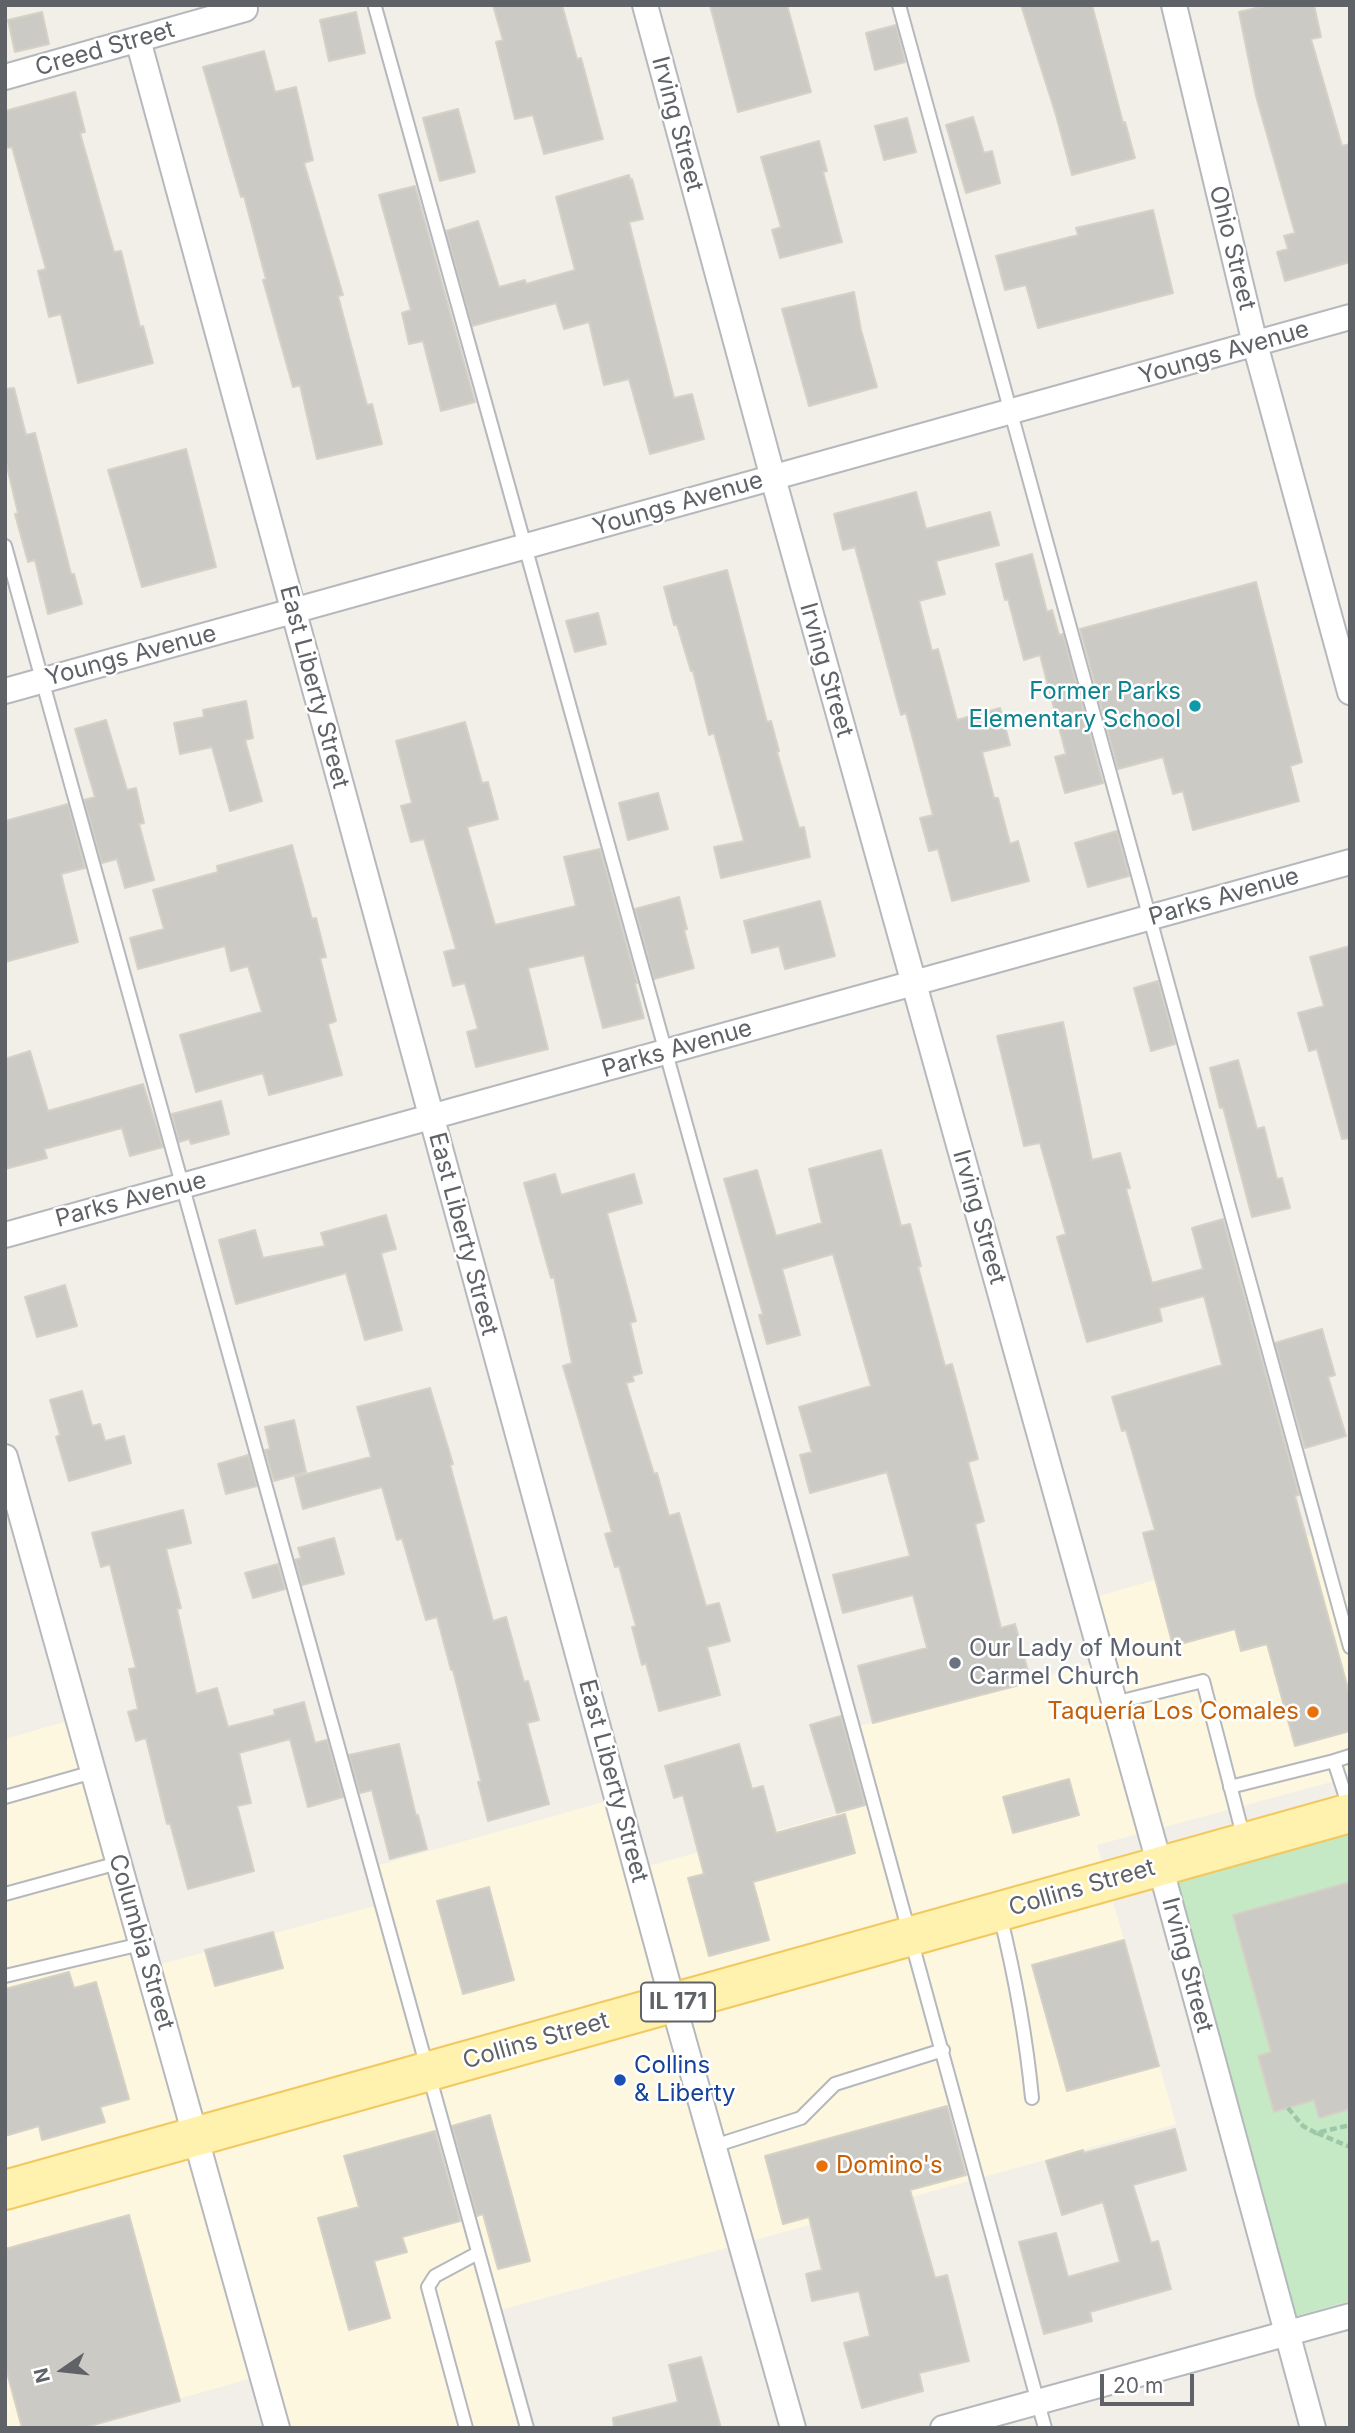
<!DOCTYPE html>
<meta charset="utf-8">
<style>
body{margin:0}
#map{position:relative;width:1355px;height:2433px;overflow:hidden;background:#f1efe8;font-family:Inter,sans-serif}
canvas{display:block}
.frame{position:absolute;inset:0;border:7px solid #5f6368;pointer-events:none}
.north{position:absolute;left:28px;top:2335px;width:70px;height:70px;-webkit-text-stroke:5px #fff;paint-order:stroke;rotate:256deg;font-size:19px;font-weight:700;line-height:28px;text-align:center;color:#5f6368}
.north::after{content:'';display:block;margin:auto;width:24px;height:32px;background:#5f6368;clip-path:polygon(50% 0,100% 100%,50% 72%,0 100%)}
.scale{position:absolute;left:1100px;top:2374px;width:94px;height:32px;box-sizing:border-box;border:4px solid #5f6368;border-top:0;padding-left:9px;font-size:21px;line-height:24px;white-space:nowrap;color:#5f6368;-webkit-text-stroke:5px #fff;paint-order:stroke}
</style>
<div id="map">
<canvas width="1355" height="2433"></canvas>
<div class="frame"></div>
<div class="north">N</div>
<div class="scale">20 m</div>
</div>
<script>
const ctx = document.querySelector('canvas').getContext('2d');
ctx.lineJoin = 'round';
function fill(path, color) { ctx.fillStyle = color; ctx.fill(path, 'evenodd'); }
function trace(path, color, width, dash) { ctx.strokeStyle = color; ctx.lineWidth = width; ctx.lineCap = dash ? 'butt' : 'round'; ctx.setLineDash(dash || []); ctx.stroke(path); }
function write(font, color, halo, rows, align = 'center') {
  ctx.font = font + ' Inter,sans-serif'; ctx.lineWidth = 5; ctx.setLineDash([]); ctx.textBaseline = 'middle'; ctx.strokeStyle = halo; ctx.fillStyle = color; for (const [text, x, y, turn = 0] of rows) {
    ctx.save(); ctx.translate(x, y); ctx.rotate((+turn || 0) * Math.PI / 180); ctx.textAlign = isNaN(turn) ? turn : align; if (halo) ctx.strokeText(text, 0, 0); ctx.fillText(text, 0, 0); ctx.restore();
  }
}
fill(new Path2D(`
 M 1315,1534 L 1334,1600 L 1350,1596 L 1350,1777 L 1097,1845 L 1176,2124 L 490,2313 L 525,2428 L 275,2428 L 259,2376 L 91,2424 L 91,2428 L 5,2428 L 5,1739 L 78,1718 L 147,1968 L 386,1903 L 376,1866 L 614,1799 L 634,1870 L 869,1805 L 848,1729 L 1103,1661 L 1085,1600 Z`), '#fef7e0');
fill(new Path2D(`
 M 1350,1822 L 1350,2301 L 1293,2317 L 1166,1870 Z`), '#c5e8c5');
const building = new Path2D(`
 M 493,5 L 562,5 L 577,59 L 581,58 L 603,139 L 544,154 L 533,115 L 515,119 L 496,42 L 503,40 Z
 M 710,5 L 787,5 L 811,92 L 738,112 Z
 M 1021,5 L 1092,5 L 1123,123 L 1125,122 L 1135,158 L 1072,175 L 1056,115 Z
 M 1269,5 L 1314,5 L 1321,37 L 1311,39 L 1342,146 L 1350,144 L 1350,262 L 1285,281 L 1277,252 L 1288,249 L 1284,236 L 1295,233 L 1256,96 L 1239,12 Z
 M 42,12 L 49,44 L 15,52 L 8,20 Z
 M 356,12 L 365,53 L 329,61 L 320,20 Z
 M 896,25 L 905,62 L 875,70 L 866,33 Z
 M 264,51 L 275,92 L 296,87 L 313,160 L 304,163 L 343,295 L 338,296 L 367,405 L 372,404 L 382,444 L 317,459 L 300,385 L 293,387 L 263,280 L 266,279 L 244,196 L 241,197 L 203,67 Z
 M 75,92 L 85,132 L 80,133 L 114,252 L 121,251 L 140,327 L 143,326 L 153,363 L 78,383 L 61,314 L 49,317 L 38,271 L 46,269 L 12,147 L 5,148 L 5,111 Z
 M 458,109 L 475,172 L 440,181 L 423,118 Z
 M 973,117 L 984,153 L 992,151 L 1000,183 L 966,193 L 946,125 Z
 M 907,118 L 916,152 L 884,160 L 875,126 Z
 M 819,141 L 827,171 L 823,172 L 842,242 L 780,258 L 772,230 L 781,227 L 761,157 Z
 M 629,175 L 630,180 L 632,179 L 643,219 L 629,222 L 674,398 L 692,394 L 704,439 L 650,454 L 629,379 L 604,385 L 589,322 L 564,329 L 556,303 L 472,326 L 446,231 L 478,221 L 499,287 L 525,280 L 526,284 L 575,270 L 556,197 Z
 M 415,186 L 475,402 L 441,411 L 423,341 L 409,344 L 402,313 L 411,310 L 379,195 Z
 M 1153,210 L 1173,293 L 1038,328 L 1026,285 L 1005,290 L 996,256 L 1078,235 L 1076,228 Z
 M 854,292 L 861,330 L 877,387 L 809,406 L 782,309 Z
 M 14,388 L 26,435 L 35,433 L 71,574 L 74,574 L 82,604 L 48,614 L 35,560 L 28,562 L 15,514 L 18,513 L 5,458 L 5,389 Z
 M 186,449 L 216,567 L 142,587 L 108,470 Z
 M 916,492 L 926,529 L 990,512 L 999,545 L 936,561 L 945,594 L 919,601 L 932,651 L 938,649 L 957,720 L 1000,708 L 1010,745 L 982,752 L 994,798 L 998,798 L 1010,844 L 1018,841 L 1029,881 L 952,901 L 938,849 L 929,851 L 920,818 L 933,815 L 906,713 L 901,715 L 855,547 L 843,550 L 834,514 Z
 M 1032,554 L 1047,612 L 1052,610 L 1059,635 L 1063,634 L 1103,783 L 1065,793 L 1055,757 L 1066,754 L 1040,655 L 1024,660 L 1008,599 L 1005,600 L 996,564 Z
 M 727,570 L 767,722 L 771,721 L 779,751 L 777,752 L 799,828 L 804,827 L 810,857 L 721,878 L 714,847 L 744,841 L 714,733 L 709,735 L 693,671 L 691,671 L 677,625 L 674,625 L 664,587 Z
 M 1256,582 L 1302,762 L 1290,766 L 1299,801 L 1193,830 L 1183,791 L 1173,794 L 1163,757 L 1118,769 L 1080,629 Z
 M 598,613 L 606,644 L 575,652 L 566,621 Z
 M 246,701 L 253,738 L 245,740 L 262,801 L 230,811 L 212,747 L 180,754 L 174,723 L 204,717 L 203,710 Z
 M 106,720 L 127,790 L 136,788 L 144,823 L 139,824 L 154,880 L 125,888 L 117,859 L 102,863 L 84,800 L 95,797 L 75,729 Z
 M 465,722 L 482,783 L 488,782 L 498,819 L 467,827 L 495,925 L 576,906 L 564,857 L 600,849 L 637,983 L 635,984 L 644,1018 L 603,1028 L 584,955 L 528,968 L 548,1049 L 476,1067 L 467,1032 L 478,1029 L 465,983 L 453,986 L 444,952 L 456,949 L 424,839 L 411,842 L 401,806 L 412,803 L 396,741 Z
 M 658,793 L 668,829 L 628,840 L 619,803 Z
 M 68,804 L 85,868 L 61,874 L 78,942 L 5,962 L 5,821 Z
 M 1117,831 L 1129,876 L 1088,887 L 1075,843 Z
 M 292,845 L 312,919 L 316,918 L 326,957 L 320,958 L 336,1021 L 328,1024 L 342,1075 L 269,1095 L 263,1073 L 196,1092 L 180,1035 L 262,1012 L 248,966 L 231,971 L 225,946 L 138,969 L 130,938 L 164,929 L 153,890 L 218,872 L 217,866 Z
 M 679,897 L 687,929 L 684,930 L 694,968 L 654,979 L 635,909 Z
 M 820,901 L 835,956 L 785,969 L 779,946 L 752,953 L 744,921 Z
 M 1350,946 L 1350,1138 L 1342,1139 L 1317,1049 L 1309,1051 L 1298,1013 L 1324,1006 L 1310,957 Z
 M 1158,981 L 1175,1044 L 1151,1051 L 1134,988 Z
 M 1063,1022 L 1092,1160 L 1120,1153 L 1130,1188 L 1126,1189 L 1152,1283 L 1203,1269 L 1192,1228 L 1223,1219 L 1299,1495 L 1295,1496 L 1350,1696 L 1350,1731 L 1295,1746 L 1267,1644 L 1241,1651 L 1235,1629 L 1173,1646 L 1143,1533 L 1155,1530 L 1126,1430 L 1122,1431 L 1112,1397 L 1222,1365 L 1204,1296 L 1159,1308 L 1162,1321 L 1087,1342 L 1057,1237 L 1066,1234 L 1040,1143 L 1024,1146 L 997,1036 Z
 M 30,1051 L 48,1111 L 143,1084 L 163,1147 L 130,1156 L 122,1128 L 44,1149 L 47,1158 L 5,1169 L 5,1059 Z
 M 1238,1060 L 1257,1129 L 1264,1127 L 1277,1179 L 1282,1178 L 1290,1208 L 1252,1217 L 1223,1107 L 1220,1108 L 1210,1068 Z
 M 221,1101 L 229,1134 L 191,1144 L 189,1139 L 179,1142 L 172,1114 Z
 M 881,1150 L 901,1226 L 910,1224 L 921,1266 L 918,1267 L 945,1366 L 952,1364 L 978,1459 L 968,1462 L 984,1521 L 975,1524 L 1001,1628 L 1015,1624 L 1031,1682 L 873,1723 L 858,1666 L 927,1648 L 913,1595 L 843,1613 L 833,1575 L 910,1556 L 887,1472 L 810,1493 L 800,1455 L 812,1452 L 799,1407 L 871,1386 L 833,1254 L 782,1269 L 800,1335 L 767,1344 L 759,1315 L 763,1314 L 724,1179 L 757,1170 L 776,1236 L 822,1223 L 809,1169 Z
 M 555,1174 L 561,1195 L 634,1174 L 642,1203 L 607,1213 L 636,1321 L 630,1323 L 642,1373 L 632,1376 L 634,1381 L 626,1383 L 654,1474 L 657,1473 L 669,1516 L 679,1513 L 706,1606 L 719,1603 L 730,1641 L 707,1647 L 720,1695 L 659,1711 L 646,1663 L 642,1665 L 632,1627 L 636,1626 L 619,1566 L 615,1567 L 605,1534 L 612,1532 L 563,1366 L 572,1363 L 554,1277 L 551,1278 L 524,1183 Z
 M 386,1215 L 396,1249 L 381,1253 L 402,1330 L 365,1340 L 346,1273 L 236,1304 L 219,1240 L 255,1230 L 263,1258 L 325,1246 L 321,1233 Z
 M 65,1285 L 77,1326 L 37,1337 L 25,1297 Z
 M 1322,1329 L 1335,1375 L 1328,1377 L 1346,1436 L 1305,1448 L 1275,1343 Z
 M 430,1388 L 453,1464 L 450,1465 L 493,1621 L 506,1617 L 524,1682 L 528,1681 L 539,1720 L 527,1723 L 549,1804 L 488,1821 L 478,1782 L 481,1781 L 453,1670 L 451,1670 L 437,1617 L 426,1620 L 402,1538 L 397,1540 L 382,1487 L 303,1509 L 295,1477 L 371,1457 L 357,1407 Z
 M 82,1391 L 92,1426 L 100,1424 L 105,1441 L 124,1436 L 131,1463 L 69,1481 L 56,1437 L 60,1435 L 50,1400 Z
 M 294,1420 L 306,1472 L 274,1481 L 265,1450 L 270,1449 L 265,1427 Z
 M 248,1455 L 257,1486 L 226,1494 L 218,1464 Z
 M 183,1510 L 191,1543 L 166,1549 L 181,1608 L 177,1609 L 196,1694 L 217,1688 L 228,1727 L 275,1715 L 274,1710 L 304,1702 L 315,1743 L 327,1740 L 343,1797 L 308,1807 L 290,1739 L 239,1753 L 251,1803 L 237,1806 L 254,1871 L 188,1889 L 170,1823 L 167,1824 L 146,1738 L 136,1741 L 128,1712 L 138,1709 L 129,1669 L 136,1668 L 110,1564 L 101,1567 L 92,1533 Z
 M 334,1538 L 344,1574 L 302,1585 L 295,1560 L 301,1558 L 298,1548 Z
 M 278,1564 L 285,1589 L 253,1598 L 245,1573 Z
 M 841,1716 L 865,1805 L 837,1813 L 810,1725 Z
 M 399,1744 L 416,1816 L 418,1815 L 427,1849 L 390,1859 L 372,1790 L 360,1793 L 349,1755 Z
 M 739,1744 L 752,1789 L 763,1786 L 776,1833 L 845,1814 L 855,1853 L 753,1882 L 769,1940 L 709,1956 L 688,1878 L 704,1874 L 683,1795 L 674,1798 L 665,1766 Z
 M 1069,1779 L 1079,1815 L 1013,1833 L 1003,1797 Z
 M 1350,1882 L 1350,2109 L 1319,2118 L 1314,2100 L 1274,2112 L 1258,2056 L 1271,2052 L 1233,1915 Z
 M 489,1887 L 514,1980 L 463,1994 L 437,1901 Z
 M 273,1932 L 283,1968 L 215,1986 L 205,1950 Z
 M 1124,1940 L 1159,2066 L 1067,2091 L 1032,1965 Z
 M 69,1972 L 74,1988 L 96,1982 L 129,2099 L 100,2107 L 105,2122 L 42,2140 L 39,2126 L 5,2136 L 5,1989 Z
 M 947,2106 L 966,2175 L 910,2190 L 935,2278 L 947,2275 L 969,2361 L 919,2373 L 923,2391 L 862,2408 L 844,2343 L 870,2336 L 859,2291 L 812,2301 L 806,2274 L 822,2270 L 809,2217 L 783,2224 L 765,2156 Z
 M 490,2115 L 530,2261 L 498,2269 L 483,2214 L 477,2216 L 452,2126 Z
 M 1175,2129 L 1186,2170 L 1133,2185 L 1151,2243 L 1158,2241 L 1171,2289 L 1090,2312 L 1092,2321 L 1044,2334 L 1019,2242 L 1056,2233 L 1068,2277 L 1120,2262 L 1103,2202 L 1062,2215 L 1046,2161 L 1083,2150 L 1084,2153 Z
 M 435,2131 L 460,2221 L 402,2237 L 407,2252 L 374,2261 L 390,2318 L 349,2330 L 318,2218 L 359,2207 L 344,2156 Z
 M 129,2215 L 180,2401 L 82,2428 L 22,2428 L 5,2365 L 5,2249 Z
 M 701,2357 L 721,2428 L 614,2428 L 613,2418 L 678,2402 L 669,2365 Z`);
fill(building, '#cccac5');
trace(building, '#d6d1c6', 2);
const lane = new Path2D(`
 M 899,5 L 1350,1647
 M 375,7 C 514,514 657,1020 798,1527 C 881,1827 961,2128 1045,2428
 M 5,546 L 527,2428
 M 1114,1703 L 1203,1681 L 1244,1839
 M 1334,1761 L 1350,1756
 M 1230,1787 L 1334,1761 L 1350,1810
 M 5,1797 L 93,1772
 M 5,1894 L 118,1863
 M 1000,1915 C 1015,1976 1026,2036 1032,2098
 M 5,1976 L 141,1944
 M 714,2146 L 801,2118 L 835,2084 L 943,2050
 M 466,2428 L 428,2287 L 435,2276 L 478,2253`);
const street = new Path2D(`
 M 645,5 L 773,478 L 1160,1866 L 1313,2428
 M 1174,5 L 1255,344 L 1350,692
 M 138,40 L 673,2003 L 793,2428
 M 5,77 L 245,9
 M 5,691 L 1350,317
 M 5,1235 L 1350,862
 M 5,1457 L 277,2428
 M 943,2428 L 1350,2316`);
const primary = new Path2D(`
 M 5,2190 L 1350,1813`);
trace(lane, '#b5b8bc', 16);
trace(street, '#b5b8bc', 28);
trace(primary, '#f2c960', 42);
trace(new Path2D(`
 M 1288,2108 L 1303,2126 L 1316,2133 L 1350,2125
 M 1317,2133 L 1350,2147`), '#9cc7a9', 4.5, [7, 3.5]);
trace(lane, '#fff', 12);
trace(street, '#fff', 24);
trace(primary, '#fff2af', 38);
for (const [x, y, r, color] of [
 [1195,706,7,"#0f9aa8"],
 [955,1663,7,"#6b7280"],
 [1313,1712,7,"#e8710a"],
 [620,2080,7,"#1a4fb4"],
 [822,2166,7,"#e8710a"]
]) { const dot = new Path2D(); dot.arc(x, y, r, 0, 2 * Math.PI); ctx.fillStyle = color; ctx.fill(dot); trace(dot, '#fff', 2.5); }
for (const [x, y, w] of [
 [678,2002,74]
]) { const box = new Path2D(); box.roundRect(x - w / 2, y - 19.5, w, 39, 5); ctx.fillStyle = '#fff'; ctx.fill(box); trace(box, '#5f6368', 2); }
write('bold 23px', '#5f6368', null, [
 ["IL 171",678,2002]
]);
write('24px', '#5f6368', '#fff', [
 ["Creed Street",105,49,-16],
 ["Irving Street",677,124,75],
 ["Ohio Street",1232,248,76],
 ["Youngs Avenue",1224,353,-16],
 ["Youngs Avenue",678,504,-16],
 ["Youngs Avenue",131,656,-15],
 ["Irving Street",826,670,74],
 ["East Liberty Street",314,687,75],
 ["Parks Avenue",1224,897,-16],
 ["Parks Avenue",677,1049,-16],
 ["Parks Avenue",131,1200,-15],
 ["Irving Street",979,1217,74],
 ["East Liberty Street",463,1234,75],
 ["East Liberty Street",613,1781,75],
 ["Collins Street",1082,1888,-16],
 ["Columbia Street",141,1942,74],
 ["Irving Street",1187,1965,75],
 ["Collins Street",536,2041,-16]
]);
write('24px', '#0d838f', '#fff', [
 ["Former Parks",1181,692],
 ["Elementary School",1181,720]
], 'right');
write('24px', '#5b616d', '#fff', [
 ["Our Lady of Mount",969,1649],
 ["Carmel Church",969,1677]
], 'left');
write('24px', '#c56008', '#fff', [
 ["Taquería Los Comales",1299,1712],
 ["Domino's",836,2166,"left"]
], 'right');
write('24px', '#164399', '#fff', [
 ["Collins",634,2066],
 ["& Liberty",634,2094]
], 'left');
</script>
